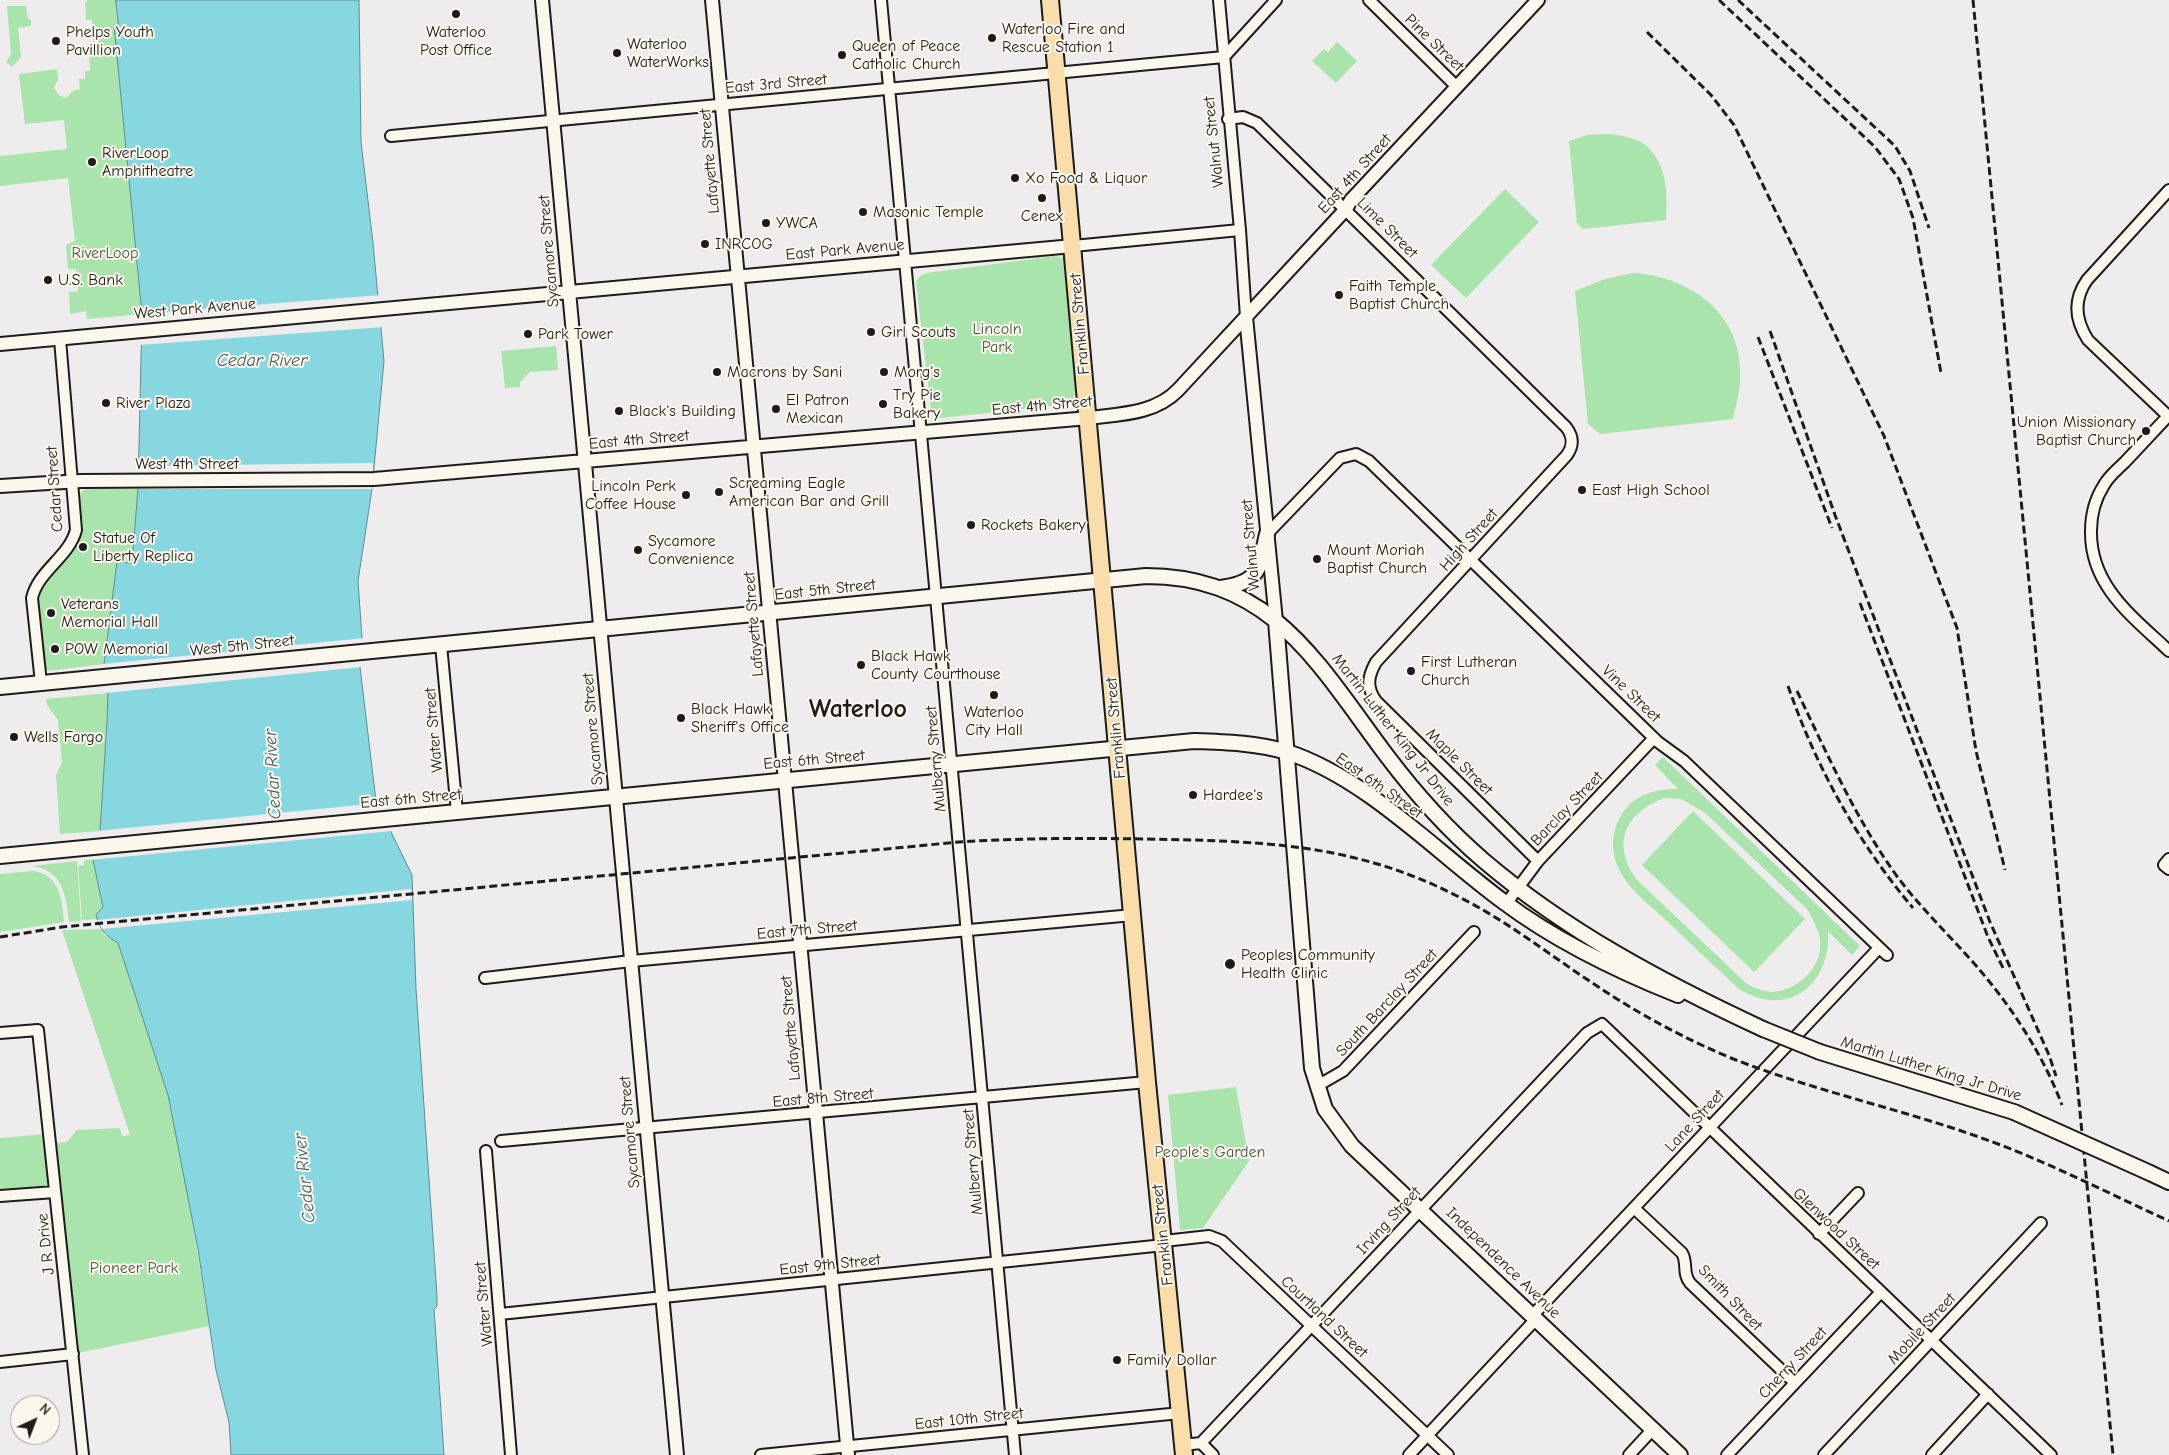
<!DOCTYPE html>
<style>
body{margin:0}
#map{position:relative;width:2169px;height:1455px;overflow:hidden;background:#eeeced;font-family:"Comic Neue",sans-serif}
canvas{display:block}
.north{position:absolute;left:10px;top:1395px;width:50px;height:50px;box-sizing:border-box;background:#fbf7ec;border:1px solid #a29f99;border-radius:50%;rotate:43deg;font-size:14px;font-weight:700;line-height:20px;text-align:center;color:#1c1c1c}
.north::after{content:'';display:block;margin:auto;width:18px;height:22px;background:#1c1c1c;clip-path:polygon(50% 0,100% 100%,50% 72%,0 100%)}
</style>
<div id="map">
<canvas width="2169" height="1455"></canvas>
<div class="north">N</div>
</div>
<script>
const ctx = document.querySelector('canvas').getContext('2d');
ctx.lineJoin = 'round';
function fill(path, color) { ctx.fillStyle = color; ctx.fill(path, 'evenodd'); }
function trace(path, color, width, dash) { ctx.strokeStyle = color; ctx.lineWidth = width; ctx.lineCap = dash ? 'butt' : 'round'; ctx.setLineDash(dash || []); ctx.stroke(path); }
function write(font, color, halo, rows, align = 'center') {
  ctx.font = font + ' "Comic Neue",sans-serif'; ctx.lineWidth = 4; ctx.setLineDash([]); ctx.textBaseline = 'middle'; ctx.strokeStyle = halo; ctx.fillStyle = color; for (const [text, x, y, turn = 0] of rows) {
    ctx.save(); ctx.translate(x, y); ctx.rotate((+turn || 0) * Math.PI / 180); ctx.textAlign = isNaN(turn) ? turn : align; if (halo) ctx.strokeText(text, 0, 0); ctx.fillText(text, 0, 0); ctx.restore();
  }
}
fill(new Path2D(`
 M 87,0 L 116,0 L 118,24 L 114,25 L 142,314 L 87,319 L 86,311 L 70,314 L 69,292 L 78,291 L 76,269 L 68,269 L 66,245 L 75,241 L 68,178 L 0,186 L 0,156 L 67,149 L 64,120 L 25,124 L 19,74 L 57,69 L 58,80 L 54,87 L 58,95 L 66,98 L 74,90 L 80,89 L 79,79 L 85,79 L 85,71 L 90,71 L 89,51 L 94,50 L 92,20 L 86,20 L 85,3 L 87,2 Z
 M 7,6 L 26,6 L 28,19 L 31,19 L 31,26 L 18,28 L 21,57 L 12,67 L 6,62 L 11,54 Z
 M 1337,42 L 1357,61 L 1336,83 L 1312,61 L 1324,49 L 1328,52 Z
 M 1607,134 C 1619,135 1633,137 1644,144 C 1667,160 1668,196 1666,220 L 1583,229 L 1577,223 L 1569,141 L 1587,135 Z
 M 1505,189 L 1539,222 L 1466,298 L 1431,265 Z
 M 1055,256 L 1063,258 L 1065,262 L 1075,391 L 1072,404 L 940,418 L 934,416 L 931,410 L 916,282 L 920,276 L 926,273 Z
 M 1633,273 C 1687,276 1739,311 1740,369 C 1741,386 1737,402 1733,419 L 1600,434 L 1588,424 L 1575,291 L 1605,279 Z
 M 556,346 L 558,370 L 530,372 L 520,382 L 520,387 L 505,388 L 501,351 Z
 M 87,488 L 138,489 L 132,563 L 117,563 L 104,664 L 48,671 L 43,665 L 37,593 C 48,573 73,557 79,535 C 83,521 71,495 87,488 Z
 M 108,693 L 100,831 L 60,834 L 56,776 L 62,762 L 58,720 L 47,705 L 46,699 Z
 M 1663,757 L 1860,946 L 1852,955 L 1828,931 C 1831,985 1788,1019 1739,989 C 1715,967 1691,944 1667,921 C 1649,904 1626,888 1617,865 C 1610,848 1612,829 1622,814 C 1635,794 1655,789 1678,789 L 1655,765 ZM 1664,798 L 1681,799 L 1704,812 L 1808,910 C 1813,920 1818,928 1820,939 C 1824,966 1799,990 1773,992 C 1764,992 1755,988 1747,984 L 1636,879 C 1611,843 1625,813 1664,798 Z
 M 1693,811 L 1805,919 L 1754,972 L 1642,865 Z
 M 84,860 L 93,860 L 103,907 L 96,915 L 97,919 L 82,920 L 78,866 L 84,865 Z
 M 77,861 L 81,921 L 69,922 C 66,896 63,870 32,866 Z
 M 32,871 C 60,874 62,899 64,922 L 0,932 L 0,874 Z
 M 102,929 L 105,936 L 118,942 L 168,1095 L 187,1186 L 209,1326 L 78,1353 L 55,1143 L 67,1142 L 77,1130 L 120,1128 L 122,1136 L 130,1135 L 62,930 Z
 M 1236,1087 L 1249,1161 L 1203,1228 L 1180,1230 L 1168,1095 Z
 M 45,1134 L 50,1182 L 43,1187 L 0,1190 L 0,1138 Z`), '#a8e4ab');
const water = new Path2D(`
 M 116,0 L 359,0 L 361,142 L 373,243 L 384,361 L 372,489 L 358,581 L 362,638 L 360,667 L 376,801 L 412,875 L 416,989 L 437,1296 L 437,1306 L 434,1309 L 444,1455 L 231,1455 L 229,1422 L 216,1370 L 198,1249 L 168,1095 L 118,943 C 106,936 99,929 96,915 L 103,907 L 93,860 L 100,831 L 107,721 L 108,693 L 104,664 L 117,562 L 132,563 L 138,489 L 142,314 L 114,25 L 118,24 Z`);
fill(water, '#86d7e0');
trace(water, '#5c8c92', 1);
fill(new Path2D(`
 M 381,295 L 384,327 L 139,345 L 139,314 Z
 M 373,463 L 372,489 L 135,489 L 134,466 Z
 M 365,638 L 362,667 L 106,693 L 102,664 Z
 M 379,803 L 392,831 L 90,860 L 97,831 Z
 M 411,889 L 412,900 L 102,929 L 97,920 Z`), '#eeeced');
const minor = new Path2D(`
 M 881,0 L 1015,1455
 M 1219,0 L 1240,230 L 1246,317
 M 1369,0 L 1457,87
 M 1228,119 L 1243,117 L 1257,123 L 1566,427 C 1573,436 1574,445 1567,455 L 1376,662 C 1368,676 1366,687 1376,701 L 1538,861
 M 391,136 L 1224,57 L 1276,0
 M 2169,190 L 2087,280 C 2073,300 2075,320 2088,340 L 2169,417
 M 1073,246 L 1240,230
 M 2169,415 C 2154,431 2140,446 2125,462 C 2118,469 2109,476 2104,485 C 2095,499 2091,515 2091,531 C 2090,586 2133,617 2169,651
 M 1267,534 L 1340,458 L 1356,454 L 1369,461 L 1658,742 L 1684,761 L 1887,955
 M 441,645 L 457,812
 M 41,683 L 32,598 C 38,571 69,557 76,530 L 60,339
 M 2169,859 L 2164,865 L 2169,869
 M 1506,904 L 1538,861 L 1654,738
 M 485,978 L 631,961 L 1133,915
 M 0,1033 L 38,1030 L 83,1455
 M 1317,1086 L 1343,1071 L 1474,932
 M 501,1141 L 1147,1082
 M 486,1151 L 511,1455
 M 0,1196 L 55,1192
 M 1634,1208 L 1682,1253 C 1688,1263 1682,1273 1690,1283 L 1795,1383
 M 1819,1234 L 1858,1193
 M 1164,1241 L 1209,1236 L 1222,1241 L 1448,1455
 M 500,1314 L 1164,1245
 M 1532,1316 L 1879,948
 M 0,1362 L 73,1354
 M 1201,1443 L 1587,1033 L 1602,1024 L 2051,1455
 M 1183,1445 L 1201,1443 L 1213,1455
 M 761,1455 L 1180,1413
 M 1409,1455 L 1536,1319
 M 1629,1455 L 1653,1429
 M 1727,1455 L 1881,1292
 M 1824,1455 L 2041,1223
 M 1932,1455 L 1988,1394`);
const tertiary = new Path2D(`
 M 542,0 L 677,1455
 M 712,0 L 848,1455
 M 1246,317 L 1276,621
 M 0,344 L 1073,246
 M 0,486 L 81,481 L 374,479 L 1089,418 C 1120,414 1155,414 1178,390 L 1346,209 L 1351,200 L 1538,0`);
const secondary = new Path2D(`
 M 1220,588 C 1260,583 1259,569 1267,534
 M 1276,621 L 1312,1068 L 1325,1109 L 1352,1146 L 1680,1455
 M 0,687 L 1146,576 C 1273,576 1319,666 1387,756 C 1415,793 1447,829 1483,860 C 1566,931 1664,983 1763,1029
 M 0,856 L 1194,741 C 1225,742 1257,743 1287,752 C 1367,778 1437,853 1504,902 C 1556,941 1618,971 1678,995
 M 1820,1052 L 2014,1112
 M 2150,1173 L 2169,1182`);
const primary = new Path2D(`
 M 1050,0 L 1147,1082 L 1184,1455`);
trace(minor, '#1c1c1c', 14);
trace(tertiary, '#1c1c1c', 16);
trace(secondary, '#1c1c1c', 18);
trace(primary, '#1c1c1c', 20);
trace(minor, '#fbf7ec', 10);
trace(tertiary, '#fbf7ec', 12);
trace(secondary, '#fbf7ec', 14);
trace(primary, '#f9deab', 16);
trace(new Path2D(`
 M 1719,0 L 1875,147 L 1899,179 L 1913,218 L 1941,373
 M 1738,0 L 1895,146 L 1910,171 L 1929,228
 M 1973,0 L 2113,1455
 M 1647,32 L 1711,95 L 1734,125 L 1884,436 L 1957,628 L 1976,751 L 2005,870
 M 1770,331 L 1835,515 L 1990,922 L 2049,1055 L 2056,1076
 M 1758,337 L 1832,528
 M 1860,603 L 1988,937 L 2004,970
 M 1788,686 C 1816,767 1858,843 1913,908
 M 1797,691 C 1827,754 1856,819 1896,875 C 1919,906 1946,932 1972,961 C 2009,1003 2042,1052 2062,1105
 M 0,937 L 62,927 L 959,842 C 1022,838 1084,838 1147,839 C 1259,841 1354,843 1457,896 C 1506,920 1548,954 1594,984 C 1637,1013 1683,1038 1731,1058 C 1811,1090 1897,1108 1979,1137 C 2044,1160 2106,1192 2169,1221`), '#1c1c1c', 3, [8, 4]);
const secondaryBridge = new Path2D(`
 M 1763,1029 L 1820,1052
 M 2014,1112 L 2150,1173`);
trace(secondaryBridge, '#1c1c1c', 18, []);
trace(secondaryBridge, '#fbf7ec', 14);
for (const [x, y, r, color] of [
 [456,14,5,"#1c1c1c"],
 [992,38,5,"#1c1c1c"],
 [56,41,5,"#1c1c1c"],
 [617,53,5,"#1c1c1c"],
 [842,55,5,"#1c1c1c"],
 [92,162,5,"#1c1c1c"],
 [1015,178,5,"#1c1c1c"],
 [1042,198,5,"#1c1c1c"],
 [863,212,5,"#1c1c1c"],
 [766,223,5,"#1c1c1c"],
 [705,244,5,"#1c1c1c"],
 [48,280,5,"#1c1c1c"],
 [1339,295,5,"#1c1c1c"],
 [871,332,5,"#1c1c1c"],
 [528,334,5,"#1c1c1c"],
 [717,372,5,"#1c1c1c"],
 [884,372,5,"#1c1c1c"],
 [106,403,5,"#1c1c1c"],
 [883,404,5,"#1c1c1c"],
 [776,409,5,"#1c1c1c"],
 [619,411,5,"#1c1c1c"],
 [2146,431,5,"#1c1c1c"],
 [1582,490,5,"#1c1c1c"],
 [719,492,5,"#1c1c1c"],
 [686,495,5,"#1c1c1c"],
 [971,525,5,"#1c1c1c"],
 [83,547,5,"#1c1c1c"],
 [638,550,5,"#1c1c1c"],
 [1317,559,5,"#1c1c1c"],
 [51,613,5,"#1c1c1c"],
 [55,649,5,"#1c1c1c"],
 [861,665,5,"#1c1c1c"],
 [1411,671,5,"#1c1c1c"],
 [994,695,5,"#1c1c1c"],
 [681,718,5,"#1c1c1c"],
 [14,737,5,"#1c1c1c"],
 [1193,795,5,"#1c1c1c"],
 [1230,964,6,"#1c1c1c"],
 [1117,1360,5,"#1c1c1c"]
]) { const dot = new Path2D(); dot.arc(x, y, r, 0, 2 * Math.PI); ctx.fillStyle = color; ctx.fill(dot); trace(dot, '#fbf7ec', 2); }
write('16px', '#1c1c1c', '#fbf7ec', [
 ["Waterloo Fire and",1002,29],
 ["Rescue Station 1",1002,47],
 ["Phelps Youth",66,32],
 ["Pavillion",66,50],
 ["Waterloo",456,32,"center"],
 ["Post Office",456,50,"center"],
 ["Waterloo",627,44],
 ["WaterWorks",627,62],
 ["Queen of Peace",852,46],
 ["Catholic Church",852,64],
 ["RiverLoop",102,153],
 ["Amphitheatre",102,171],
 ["Xo Food & Liquor",1025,178],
 ["Masonic Temple",873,212],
 ["Cenex",1042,216,"center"],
 ["YWCA",776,223],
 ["INRCOG",715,244],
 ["U.S. Bank",58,280],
 ["Faith Temple",1349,286],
 ["Baptist Church",1349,304],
 ["Girl Scouts",881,332],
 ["Park Tower",538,334],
 ["Macrons by Sani",727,372],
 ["Morg's",894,372],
 ["Try Pie",893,395],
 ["Bakery",893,413],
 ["El Patron",786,400],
 ["Mexican",786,418],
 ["River Plaza",116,403],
 ["Black's Building",629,411],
 ["Union Missionary",2136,422,"right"],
 ["Baptist Church",2136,440,"right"],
 ["Screaming Eagle",729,483],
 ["American Bar and Grill",729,501],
 ["Lincoln Perk",676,486,"right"],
 ["Coffee House",676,504,"right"],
 ["East High School",1592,490],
 ["Rockets Bakery",981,525],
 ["Statue Of",93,538],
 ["Liberty Replica",93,556],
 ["Sycamore",648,541],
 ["Convenience",648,559],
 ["Mount Moriah",1327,550],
 ["Baptist Church",1327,568],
 ["Veterans",61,604],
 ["Memorial Hall",61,622],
 ["POW Memorial",65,649],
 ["Black Hawk",871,656],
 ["County Courthouse",871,674],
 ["First Lutheran",1421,662],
 ["Church",1421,680],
 ["Black Hawk",691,709],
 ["Sheriff's Office",691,727],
 ["Waterloo",994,712,"center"],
 ["City Hall",994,730,"center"],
 ["Wells Fargo",24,737],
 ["Hardee's",1203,795],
 ["Peoples Community",1241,955],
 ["Health Clinic",1241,973],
 ["Family Dollar",1127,1360]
], 'left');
write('16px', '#1c1c1c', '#fbf7ec', [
 ["Pine Street",1434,43,44],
 ["East 3rd Street",776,84,-5],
 ["Walnut Street",1214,142,-96],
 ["Lafayette Street",710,161,-95],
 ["East 4th Street",1355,174,-48],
 ["Lime Street",1387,228,45],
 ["East Park Avenue",845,250,-5],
 ["Sycamore Street",549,251,-95],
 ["West Park Avenue",195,309,-5],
 ["Franklin Street",1080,324,-95],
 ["East 4th Street",1042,406,-5],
 ["East 4th Street",639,440,-5],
 ["West 4th Street",187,464],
 ["Cedar Street",55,489,-94],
 ["High Street",1469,540,-48],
 ["Walnut Street",1251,545,-95],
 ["East 5th Street",825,590,-6],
 ["Lafayette Street",754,624,-95],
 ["West 5th Street",242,646,-6],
 ["Vine Street",1631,694,44],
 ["Franklin Street",1116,728,-95],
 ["Sycamore Street",593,729,-95],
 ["Water Street",434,730,-95],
 ["Martin Luther King Jr Drive",1393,730,52],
 ["Mulberry Street",936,759,-95],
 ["East 6th Street",814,760,-5],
 ["Maple Street",1459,762,45],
 ["East 6th Street",1379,786,35],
 ["East 6th Street",411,799,-5],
 ["Barclay Street",1567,809,-46],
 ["East 7th Street",807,930,-5],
 ["South Barclay Street",1387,1003,-47],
 ["Lafayette Street",791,1028,-95],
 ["Martin Luther King Jr Drive",1931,1069,17],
 ["East 8th Street",823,1098,-5],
 ["Lane Street",1695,1121,-47],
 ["Sycamore Street",630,1132,-95],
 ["Mulberry Street",973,1162,-95],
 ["Irving Street",1389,1221,-47],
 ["Glenwood Street",1836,1229,43],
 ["Franklin Street",1163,1235,-96],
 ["J R Drive",46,1244,-96],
 ["Independence Avenue",1503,1263,44],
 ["East 9th Street",830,1265,-6],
 ["Smith Street",1730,1298,46],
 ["Water Street",484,1304,-95],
 ["Courtland Street",1324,1317,43],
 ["Mobile Street",1922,1329,-47],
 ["Cherry Street",1793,1363,-47],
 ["East 10th Street",969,1419,-6]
]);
write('16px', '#465847', '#fbf7ec', [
 ["RiverLoop",105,253],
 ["Lincoln",997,329],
 ["Park",997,347],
 ["People's Garden",1210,1152],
 ["Pioneer Park",134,1268]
]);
write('italic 18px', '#415d61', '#fbf7ec', [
 ["Cedar River",262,361],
 ["Cedar River",273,774,-93],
 ["Cedar River",305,1178,-96]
]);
write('bold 26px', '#1c1c1c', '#fbf7ec', [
 ["Waterloo",858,710]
]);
</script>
